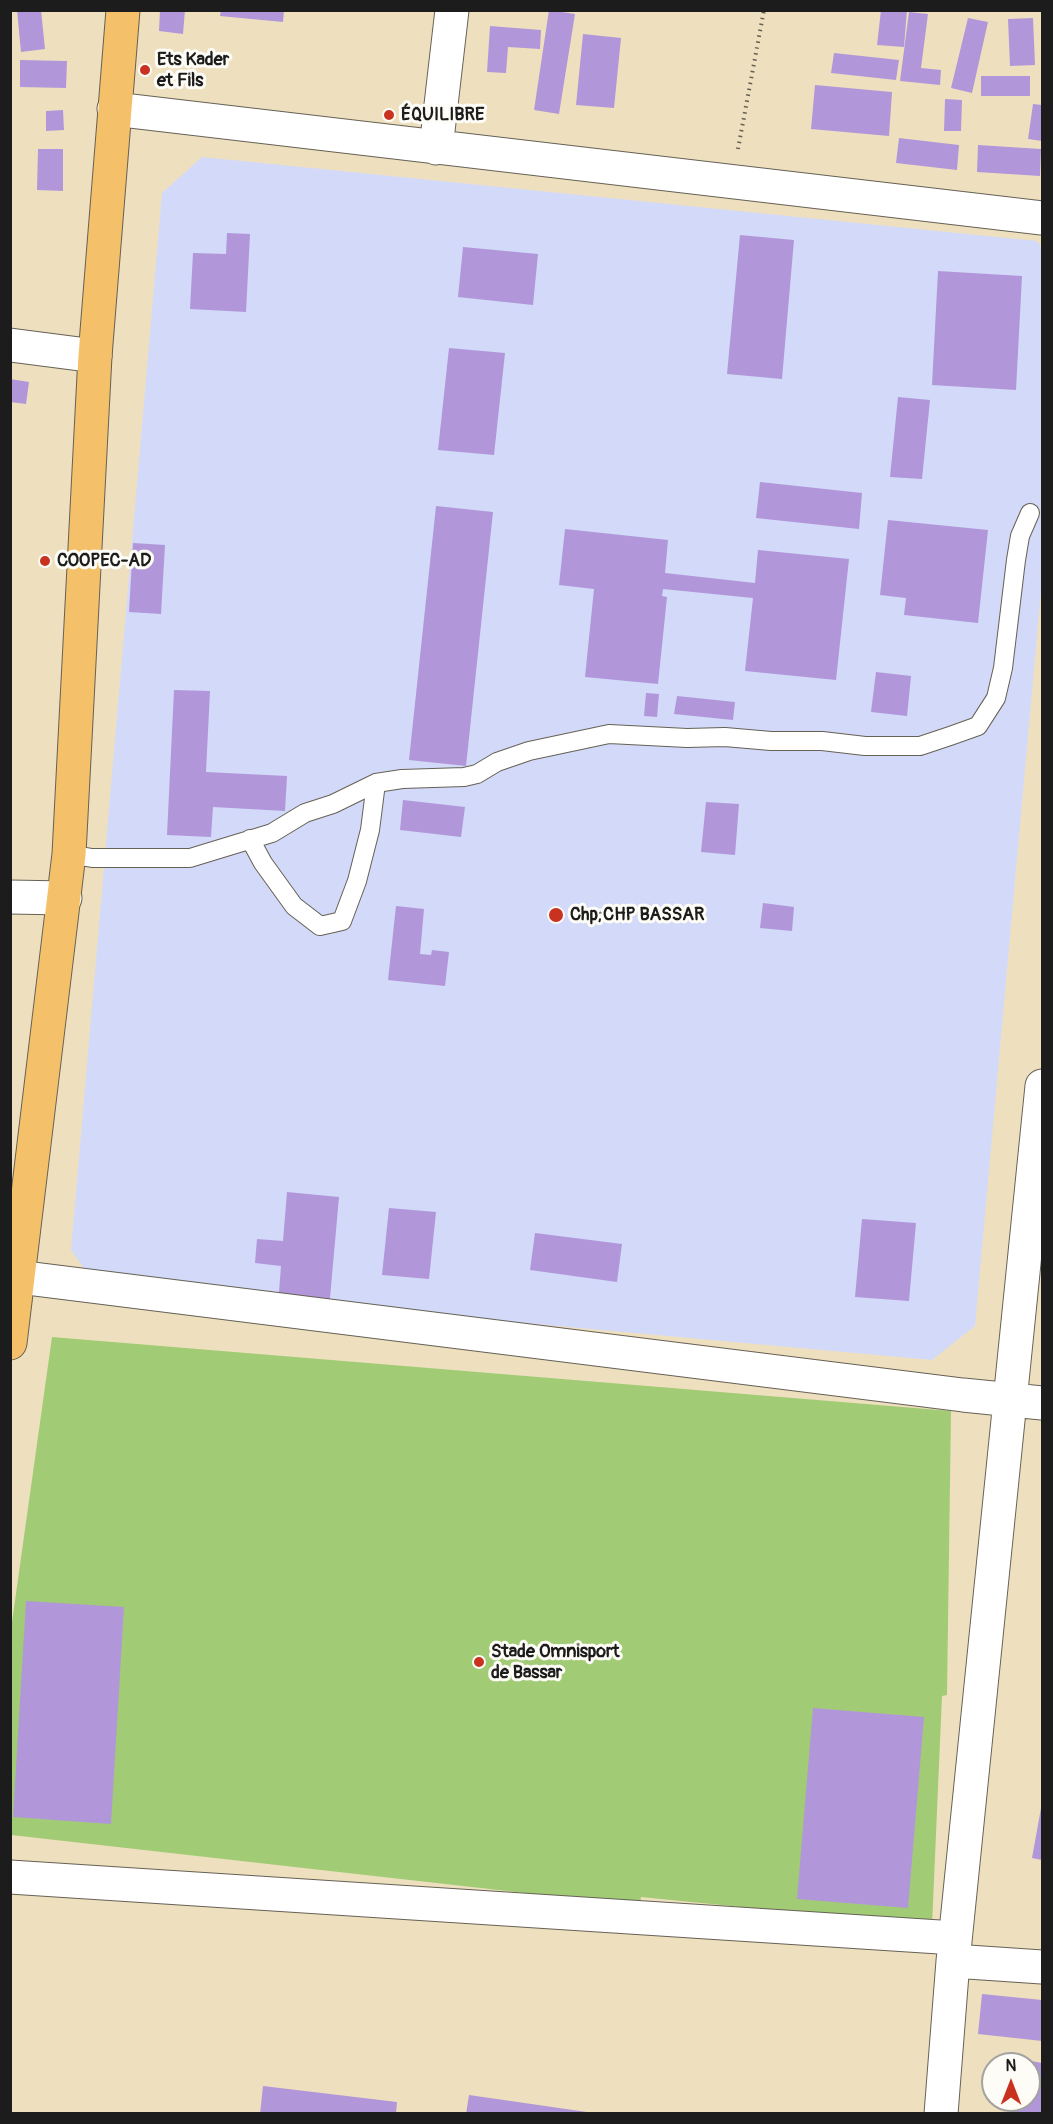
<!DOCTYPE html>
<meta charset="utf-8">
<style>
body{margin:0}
#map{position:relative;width:1053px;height:2124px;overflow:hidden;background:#eee0bf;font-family:Pangolin,sans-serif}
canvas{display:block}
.frame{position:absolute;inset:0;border:12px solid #1c1c1c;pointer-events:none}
.north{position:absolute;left:981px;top:2052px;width:60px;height:60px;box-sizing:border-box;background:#fdfcf7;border:2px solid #a3a29f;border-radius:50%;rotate:0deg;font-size:16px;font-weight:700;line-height:24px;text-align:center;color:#1c1c1c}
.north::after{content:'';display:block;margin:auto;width:21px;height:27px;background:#c8321e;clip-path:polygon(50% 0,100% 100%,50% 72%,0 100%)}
</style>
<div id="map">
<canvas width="1053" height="2124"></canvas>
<div class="frame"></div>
<div class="north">N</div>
</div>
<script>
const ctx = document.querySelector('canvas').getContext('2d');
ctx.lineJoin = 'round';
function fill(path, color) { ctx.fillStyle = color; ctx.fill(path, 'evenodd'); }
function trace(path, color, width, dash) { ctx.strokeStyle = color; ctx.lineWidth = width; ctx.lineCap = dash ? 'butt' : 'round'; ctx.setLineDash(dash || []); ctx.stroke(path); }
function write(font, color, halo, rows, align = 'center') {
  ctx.font = font + ' Pangolin,sans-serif'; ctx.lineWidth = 6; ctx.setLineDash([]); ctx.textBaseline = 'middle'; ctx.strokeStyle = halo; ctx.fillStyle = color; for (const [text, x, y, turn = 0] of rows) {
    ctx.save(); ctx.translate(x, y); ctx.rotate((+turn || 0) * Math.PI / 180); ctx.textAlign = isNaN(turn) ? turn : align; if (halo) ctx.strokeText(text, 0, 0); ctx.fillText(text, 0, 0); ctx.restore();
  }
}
fill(new Path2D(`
 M 202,157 L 1037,241 L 1042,248 L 1042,580 L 975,1326 L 932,1360 L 95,1284 L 71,1250 L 162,193 Z`), '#d2d9f9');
fill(new Path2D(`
 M 52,1337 L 951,1411 L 947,1695 L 942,1696 L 932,1926 L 641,1897 L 640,1906 L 11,1835 L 11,1629 Z`), '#a2cb76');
fill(new Path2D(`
 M 17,10 L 41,10 L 45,49 L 21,52 Z
 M 160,10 L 185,10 L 183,34 L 159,31 Z
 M 221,10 L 284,10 L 283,22 L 220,16 Z
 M 549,10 L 575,14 L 559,114 L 534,110 Z
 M 881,10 L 907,10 L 904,47 L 877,45 Z
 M 909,12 L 928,14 L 921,68 L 941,70 L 940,85 L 900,81 Z
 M 968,18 L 988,22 L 972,93 L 951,88 Z
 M 1033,18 L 1035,65 L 1010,66 L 1008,19 Z
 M 490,26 L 541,30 L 540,49 L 508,47 L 506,73 L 487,72 Z
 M 583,34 L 621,38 L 614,108 L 576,105 Z
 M 834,53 L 899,60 L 896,80 L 831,73 Z
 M 20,60 L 67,61 L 66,88 L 20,87 Z
 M 981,76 L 1030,76 L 1030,96 L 981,96 Z
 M 815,85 L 892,92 L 889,136 L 811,129 Z
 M 945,99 L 962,100 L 961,131 L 944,131 Z
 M 1033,104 L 1042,105 L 1042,141 L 1028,139 Z
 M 63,110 L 64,130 L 46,131 L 46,111 Z
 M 899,138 L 959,145 L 957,170 L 896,163 Z
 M 978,145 L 1041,149 L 1040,176 L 977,172 Z
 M 38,149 L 63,149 L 63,191 L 37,190 Z
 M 227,233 L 250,234 L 246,312 L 190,309 L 193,253 L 226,254 Z
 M 740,235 L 794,240 L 782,379 L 727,374 Z
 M 463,247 L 538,254 L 533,305 L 458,297 Z
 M 938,271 L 1022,276 L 1016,390 L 932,385 Z
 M 449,348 L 505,353 L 494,455 L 438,450 Z
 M 10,379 L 29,382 L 26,404 L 10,402 Z
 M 898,397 L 930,400 L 922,479 L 890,477 Z
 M 760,482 L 862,493 L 859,529 L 756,518 Z
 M 436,506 L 493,512 L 466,766 L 409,760 Z
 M 888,520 L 988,530 L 978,623 L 904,615 L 906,598 L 880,595 Z
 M 565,529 L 668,540 L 665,573 L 755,583 L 758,550 L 849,559 L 836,680 L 745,671 L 753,598 L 663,589 L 662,596 L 667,597 L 658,684 L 585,677 L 594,589 L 559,585 Z
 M 133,543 L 165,545 L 161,614 L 129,612 Z
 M 876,672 L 911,676 L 907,716 L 871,712 Z
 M 174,690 L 210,691 L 206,772 L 287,776 L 285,811 L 213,807 L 211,837 L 167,835 Z
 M 646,693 L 659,694 L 657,717 L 644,716 Z
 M 677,696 L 735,702 L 733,720 L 674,714 Z
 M 403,800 L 465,807 L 461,837 L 400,830 Z
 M 706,802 L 739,804 L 735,855 L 701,852 Z
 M 763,903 L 794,907 L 792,931 L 760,928 Z
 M 396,906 L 424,909 L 420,954 L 431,955 L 432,950 L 449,952 L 445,986 L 388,980 Z
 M 287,1192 L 339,1197 L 329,1309 L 278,1305 L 281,1266 L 255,1263 L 257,1239 L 283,1241 Z
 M 389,1208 L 436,1212 L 429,1279 L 382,1275 Z
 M 862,1219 L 916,1223 L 909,1301 L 855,1297 Z
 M 535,1233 L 622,1244 L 617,1282 L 530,1270 Z
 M 26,1601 L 124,1607 L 111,1824 L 13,1817 Z
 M 813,1708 L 924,1717 L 908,1908 L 797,1899 Z
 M 1041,1808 L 1042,1808 L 1042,1860 L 1032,1858 Z
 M 982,1994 L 1042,2000 L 1042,2041 L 978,2034 Z
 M 1021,2059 L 1042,2063 L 1042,2114 L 1012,2114 L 1014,2100 L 1029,2100 L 1029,2064 L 1020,2064 Z
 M 263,2086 L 397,2102 L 396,2114 L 260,2114 Z
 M 469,2095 L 587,2112 L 587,2114 L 466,2114 Z`), '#b197d9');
const service = new Path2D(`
 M 250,839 L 263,863 L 294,906 L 320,926 L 342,921 L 357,881 L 370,830 L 376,783
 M 69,854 L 92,858 L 190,858 L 272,833 L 305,813 L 333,804 L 376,783 L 402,779 L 464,777 L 477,774 L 497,762 L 529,751 L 609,734 L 687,738 L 725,737 L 771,741 L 822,741 L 865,746 L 920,746 L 950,736 L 978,726 L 996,698 L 1003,668 L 1016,560 L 1020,536 L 1030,513`);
const minor = new Path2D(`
 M 114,109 L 1042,218
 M 436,148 L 452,10
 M 10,345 L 95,356
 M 10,897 L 65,898
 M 10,1276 L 963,1395 L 1042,1403
 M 10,1877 L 955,1938
 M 953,1961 L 1042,1967
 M 941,2114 L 953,1961 L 1042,1086`);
const primary = new Path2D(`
 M 10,1343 L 69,854 L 95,356 L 123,10`);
trace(service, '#666155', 20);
trace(minor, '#666155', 35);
trace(primary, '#666155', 35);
trace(new Path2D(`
 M 738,149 L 764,10`), '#666155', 4, [1.5, 4.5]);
trace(service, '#fff', 18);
trace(minor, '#fff', 33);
trace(primary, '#f4c16a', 33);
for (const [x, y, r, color] of [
 [145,70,6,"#c8321e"],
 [389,115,6,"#c8321e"],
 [45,561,6,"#c8321e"],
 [556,915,8,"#c8321e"],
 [479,1662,6,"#c8321e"]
]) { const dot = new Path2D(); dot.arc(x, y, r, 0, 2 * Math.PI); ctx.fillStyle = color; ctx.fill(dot); trace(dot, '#fdfcf7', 2); }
write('bold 18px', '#1c1c1c', '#fdfcf7', [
 ["Ets Kader",157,60],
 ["et Fils",157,81],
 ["ÉQUILIBRE",401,115],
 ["COOPEC-AD",57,561],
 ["Chp;CHP BASSAR",570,915],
 ["Stade Omnisport",491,1652],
 ["de Bassar",491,1673]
], 'left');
</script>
